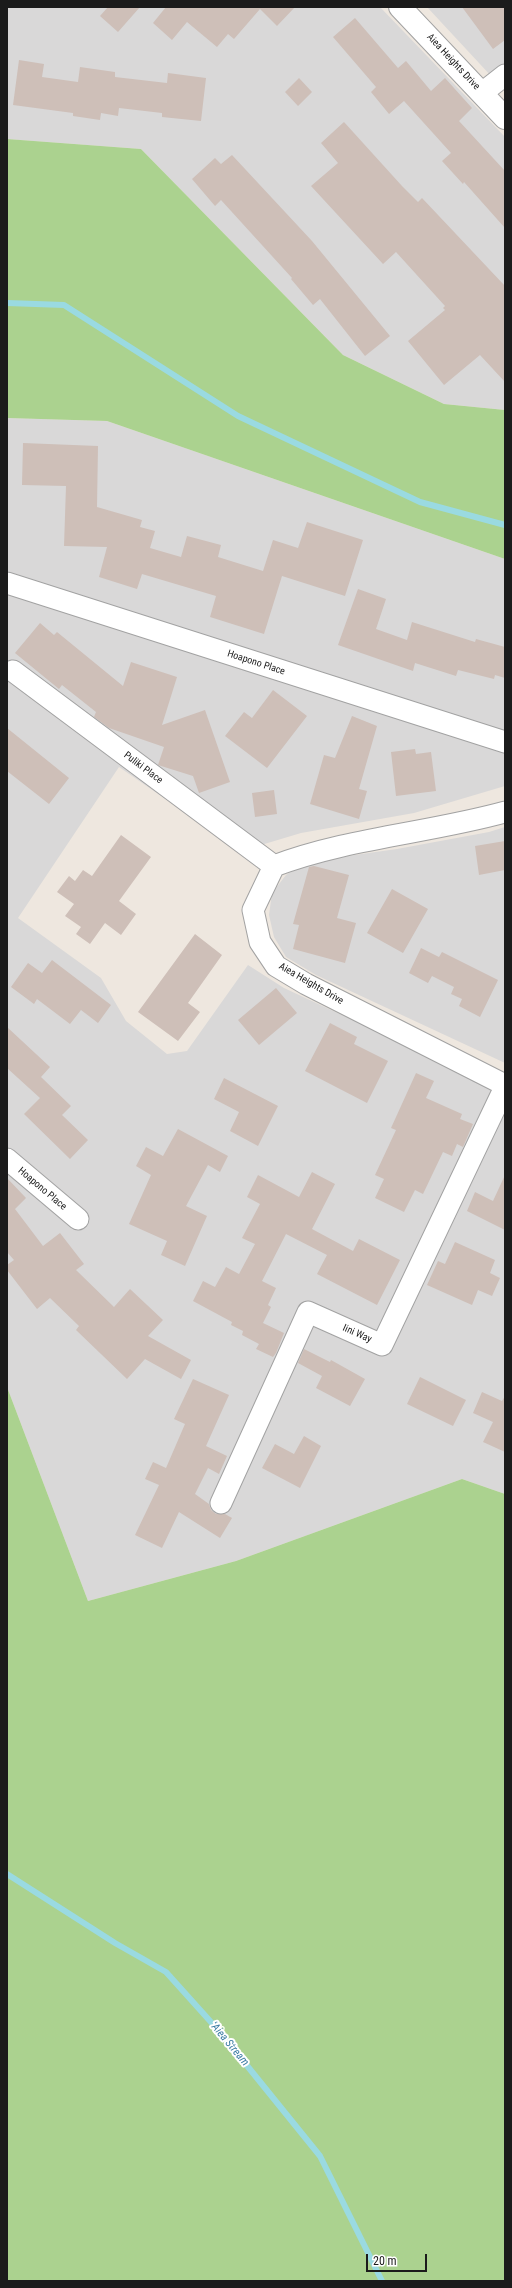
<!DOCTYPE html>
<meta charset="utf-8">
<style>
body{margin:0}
#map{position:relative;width:512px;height:2288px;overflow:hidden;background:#eee7df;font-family:"Roboto Condensed",sans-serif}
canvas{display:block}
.frame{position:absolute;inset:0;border:8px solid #1b1b1b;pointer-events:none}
.scale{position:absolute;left:366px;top:2254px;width:61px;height:18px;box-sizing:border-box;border:2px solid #1b1b1b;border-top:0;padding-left:5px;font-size:12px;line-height:14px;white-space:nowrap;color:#1b1b1b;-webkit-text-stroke:3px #fff;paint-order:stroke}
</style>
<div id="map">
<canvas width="512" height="2288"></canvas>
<div class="frame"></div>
<div class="scale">20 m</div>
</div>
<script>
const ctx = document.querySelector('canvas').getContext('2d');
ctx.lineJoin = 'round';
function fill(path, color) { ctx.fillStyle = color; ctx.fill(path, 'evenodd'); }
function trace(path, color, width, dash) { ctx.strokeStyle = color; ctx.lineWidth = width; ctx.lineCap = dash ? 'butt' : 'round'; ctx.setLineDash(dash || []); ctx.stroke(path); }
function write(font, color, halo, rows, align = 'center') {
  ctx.font = font + ' "Roboto Condensed",sans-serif'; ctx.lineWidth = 4; ctx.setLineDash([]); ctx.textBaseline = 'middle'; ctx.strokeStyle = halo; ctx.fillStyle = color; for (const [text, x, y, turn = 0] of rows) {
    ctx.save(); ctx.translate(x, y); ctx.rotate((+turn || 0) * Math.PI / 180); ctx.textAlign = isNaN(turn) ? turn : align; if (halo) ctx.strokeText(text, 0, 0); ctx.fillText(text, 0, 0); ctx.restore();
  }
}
fill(new Path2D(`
 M 7,7 L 380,7 L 505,137 L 505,410 L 444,404 L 343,355 L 141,149 L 7,139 Z
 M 427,7 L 505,7 L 505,91 Z
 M 7,418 L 107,421 L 505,559 L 505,786 L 414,813 L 301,833 L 241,851 L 119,767 L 18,918 L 101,978 L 126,1021 L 167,1054 L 187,1051 L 248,965 L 284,988 L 505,1091 L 505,1494 L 462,1479 L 236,1561 L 88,1601 L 7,1387 Z
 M 505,827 L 505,1063 L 316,975 L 286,957 L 274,937 L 269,915 L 272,893 L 286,875 L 305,862 L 397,849 L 489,832 Z`), '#d9d8d8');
fill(new Path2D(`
 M 7,139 L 141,149 L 343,355 L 444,404 L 505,410 L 505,559 L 107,421 L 7,418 Z
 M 7,1387 L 88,1601 L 236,1561 L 462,1479 L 505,1494 L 505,2281 L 7,2281 Z`), '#abd28f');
trace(new Path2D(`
 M 7,303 L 64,305 L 238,416 L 420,502 L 505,525
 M 7,1874 L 115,1943 L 166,1972 L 219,2031 L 320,2156 L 382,2281`), '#9adae1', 6);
fill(new Path2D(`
 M 108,7 L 140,7 L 118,32 L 100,16 Z
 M 166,7 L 295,7 L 277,26 L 260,9 L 234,39 L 228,34 L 217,47 L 187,22 L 172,40 L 153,23 Z
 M 462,7 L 505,7 L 505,40 L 493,49 Z
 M 355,18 L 398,68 L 406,61 L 431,91 L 445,78 L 472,108 L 459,121 L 505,171 L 505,228 L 464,182 L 463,184 L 442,161 L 451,153 L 404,101 L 389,114 L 371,92 L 376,87 L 333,37 Z
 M 19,60 L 44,64 L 42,77 L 78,82 L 80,67 L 115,72 L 115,77 L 167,83 L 168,73 L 206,78 L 201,121 L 162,117 L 162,113 L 119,108 L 118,116 L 101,113 L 100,120 L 73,116 L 73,113 L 13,105 Z
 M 299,78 L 312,92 L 298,106 L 285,92 Z
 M 344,122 L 402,186 L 418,202 L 422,198 L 505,286 L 505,382 L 480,355 L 444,385 L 408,341 L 445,310 L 443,308 L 445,306 L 396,252 L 383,264 L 311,186 L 338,163 L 321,143 Z
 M 232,155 L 312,241 L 390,336 L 365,356 L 320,299 L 313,305 L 291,279 L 292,278 L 221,200 L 215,206 L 192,179 L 215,158 L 221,164 Z
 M 23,443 L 98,446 L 97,507 L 142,520 L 140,527 L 155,531 L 150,548 L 181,557 L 187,536 L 221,545 L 218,557 L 263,571 L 273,540 L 298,548 L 307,522 L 363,540 L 345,596 L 282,576 L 264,634 L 210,617 L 216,596 L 142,574 L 137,589 L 99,577 L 107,547 L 64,546 L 66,486 L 22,485 Z
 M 358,589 L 386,599 L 376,629 L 407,640 L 412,622 L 475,642 L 476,639 L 505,647 L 505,678 L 495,675 L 494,679 L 458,670 L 456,676 L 415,663 L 413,671 L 338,645 Z
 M 40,623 L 54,635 L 57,632 L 123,686 L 131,662 L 177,677 L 162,725 L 205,710 L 230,782 L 199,793 L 193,776 L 158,765 L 164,747 L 109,728 L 94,717 L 96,712 L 62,685 L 59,689 L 15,653 Z
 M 273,690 L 307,716 L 267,768 L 225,736 L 244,712 L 252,718 Z
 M 352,716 L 377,726 L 359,789 L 367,791 L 359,819 L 310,804 L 324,755 L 335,758 Z
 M 7,728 L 69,778 L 49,804 L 7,771 Z
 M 415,749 L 416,754 L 431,752 L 436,791 L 396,796 L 391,752 Z
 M 274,790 L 277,814 L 255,817 L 252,793 Z
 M 121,835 L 151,857 L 119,901 L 136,914 L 121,935 L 105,923 L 90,944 L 76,934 L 81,927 L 65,916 L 74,904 L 57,892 L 69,876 L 75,881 L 83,870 L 92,876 Z
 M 505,841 L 505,870 L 479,875 L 475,846 Z
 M 314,866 L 349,875 L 337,918 L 356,923 L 345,963 L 293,949 L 299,925 L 293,924 L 309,867 Z
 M 392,889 L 428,909 L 403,953 L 367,933 Z
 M 195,934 L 222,955 L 188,1003 L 200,1012 L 178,1041 L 138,1012 Z
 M 421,948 L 439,957 L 442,952 L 498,980 L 480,1017 L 459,1006 L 462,999 L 451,994 L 454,987 L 432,976 L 428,983 L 409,973 Z
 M 52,960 L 111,1005 L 98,1023 L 81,1010 L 70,1024 L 37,999 L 34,1004 L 11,987 L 28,963 L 42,973 Z
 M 276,988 L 297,1013 L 259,1045 L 238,1020 Z
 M 330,1023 L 357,1037 L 354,1044 L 388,1061 L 367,1103 L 305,1071 Z
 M 7,1027 L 50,1067 L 41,1077 L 71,1106 L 62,1115 L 88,1140 L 70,1159 L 24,1114 L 40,1098 L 7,1068 Z
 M 416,1073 L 434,1081 L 426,1098 L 462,1114 L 460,1119 L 473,1124 L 463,1147 L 457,1144 L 452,1156 L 443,1152 L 423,1194 L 415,1190 L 404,1212 L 375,1198 L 384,1179 L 375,1175 L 396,1130 L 391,1128 Z
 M 224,1078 L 278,1106 L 258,1146 L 230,1131 L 239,1112 L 214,1099 Z
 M 178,1129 L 228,1156 L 220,1172 L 208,1165 L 186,1206 L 207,1216 L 185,1266 L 161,1255 L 167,1241 L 129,1224 L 151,1175 L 136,1166 L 146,1147 L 163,1156 Z
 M 312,1172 L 335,1184 L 312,1229 L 353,1251 L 359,1239 L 400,1260 L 377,1305 L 317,1274 L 327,1255 L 286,1234 L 262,1281 L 276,1288 L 268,1305 L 271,1307 L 263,1323 L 284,1333 L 276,1353 L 273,1357 L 256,1349 L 259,1344 L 242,1335 L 243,1331 L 231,1325 L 232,1322 L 193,1301 L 203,1281 L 215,1287 L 226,1267 L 239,1274 L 255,1244 L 242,1238 L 260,1204 L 247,1197 L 258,1175 L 299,1197 Z
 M 505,1175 L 505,1230 L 467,1211 L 475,1192 L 493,1201 Z
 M 7,1178 L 26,1198 L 15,1209 L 43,1246 L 60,1233 L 84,1264 L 76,1270 L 114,1307 L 130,1289 L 163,1320 L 148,1336 L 191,1360 L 181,1379 L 145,1359 L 127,1379 L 76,1330 L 79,1326 L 50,1298 L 37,1309 L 7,1270 L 7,1265 L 14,1260 L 7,1252 Z
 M 455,1242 L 495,1260 L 490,1273 L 500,1278 L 492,1296 L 478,1290 L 472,1305 L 427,1285 L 438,1261 L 445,1264 Z
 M 304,1349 L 330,1362 L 331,1360 L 365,1379 L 350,1406 L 316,1388 L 322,1376 L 298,1363 Z
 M 420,1377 L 466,1400 L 453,1426 L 407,1404 Z
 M 193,1379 L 229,1395 L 206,1446 L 227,1456 L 219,1474 L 208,1468 L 195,1494 L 209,1504 L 211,1510 L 216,1514 L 225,1514 L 232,1518 L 220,1538 L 179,1512 L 162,1548 L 135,1535 L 159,1485 L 145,1479 L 153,1462 L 166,1468 L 185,1424 L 174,1419 Z
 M 482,1392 L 502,1401 L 505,1396 L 505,1452 L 483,1442 L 493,1422 L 473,1413 Z
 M 304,1436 L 321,1446 L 300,1488 L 262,1468 L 275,1444 L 294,1454 Z`), '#cebfb8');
const minor = new Path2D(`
 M 482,93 L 505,75
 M 7,583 L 505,742
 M 13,671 L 274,866
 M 505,812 C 429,833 348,838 274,866 L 253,910 L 260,942 L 276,966 L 306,984 L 505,1085
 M 7,1159 L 78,1219
 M 221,1503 L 308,1312 L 382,1345 L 505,1087`);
const tertiary = new Path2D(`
 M 400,7 L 505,118`);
trace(minor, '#a2a2a2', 23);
trace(tertiary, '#a2a2a2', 24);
trace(minor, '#fff', 21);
trace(tertiary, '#fff', 22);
write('10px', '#1b1b1b', '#fff', [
 ["Aiea Heights Drive",453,62,47],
 ["Hoapono Place",256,663,18],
 ["Puliki Place",143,768,37],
 ["Aiea Heights Drive",311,984,30],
 ["Hoapono Place",42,1189,40],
 ["Iini Way",357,1334,24]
]);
write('italic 11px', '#3a7ba3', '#fff', [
 ["ʻAiea Stream",229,2044,50]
]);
</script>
